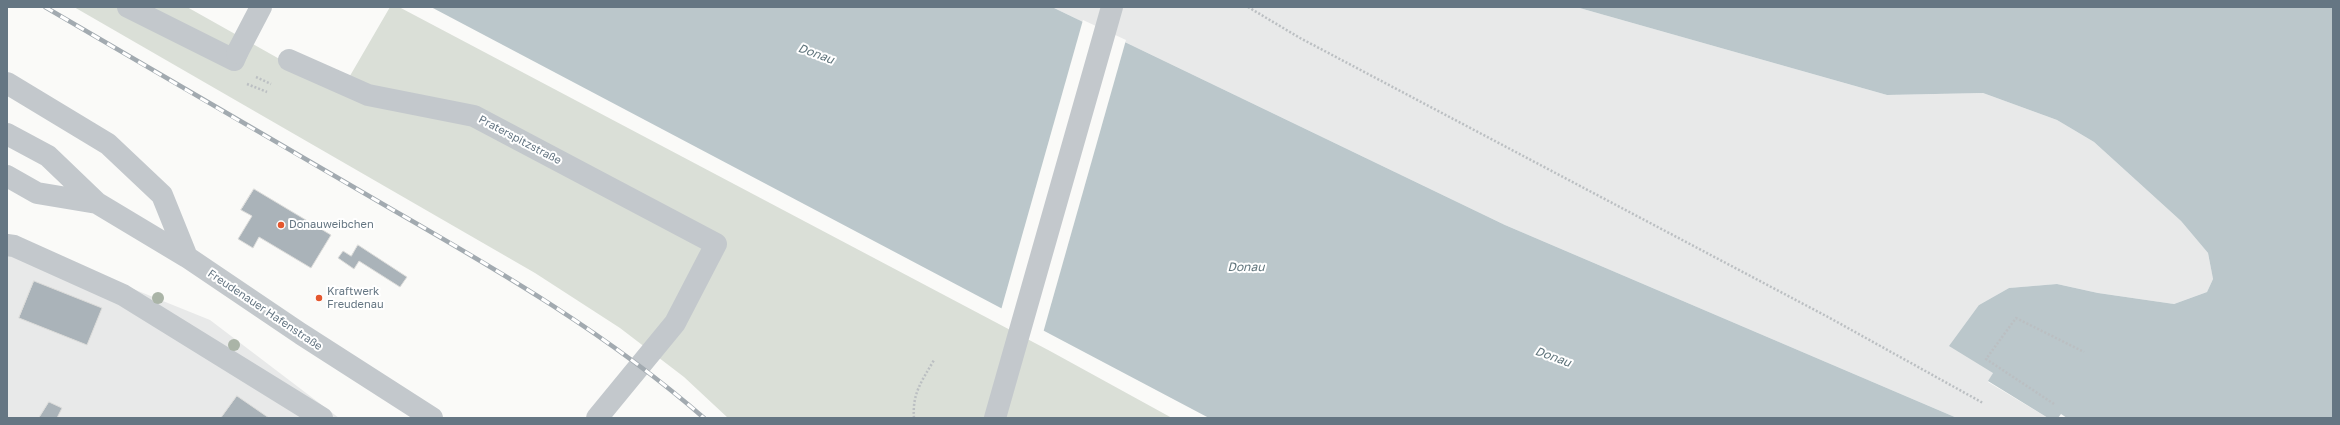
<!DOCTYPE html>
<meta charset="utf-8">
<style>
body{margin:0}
#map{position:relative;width:2340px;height:425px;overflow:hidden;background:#fafaf8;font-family:"Golos Text",sans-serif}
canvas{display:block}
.frame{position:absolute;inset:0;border:8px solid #657683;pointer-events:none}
</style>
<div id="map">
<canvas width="2340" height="425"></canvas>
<div class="frame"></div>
</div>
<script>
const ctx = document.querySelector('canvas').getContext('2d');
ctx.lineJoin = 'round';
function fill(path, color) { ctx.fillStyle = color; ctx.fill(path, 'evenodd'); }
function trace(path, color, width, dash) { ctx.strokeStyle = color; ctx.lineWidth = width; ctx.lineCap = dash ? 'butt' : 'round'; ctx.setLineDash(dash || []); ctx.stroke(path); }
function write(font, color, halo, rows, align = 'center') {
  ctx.font = font + ' "Golos Text",sans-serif'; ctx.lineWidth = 4; ctx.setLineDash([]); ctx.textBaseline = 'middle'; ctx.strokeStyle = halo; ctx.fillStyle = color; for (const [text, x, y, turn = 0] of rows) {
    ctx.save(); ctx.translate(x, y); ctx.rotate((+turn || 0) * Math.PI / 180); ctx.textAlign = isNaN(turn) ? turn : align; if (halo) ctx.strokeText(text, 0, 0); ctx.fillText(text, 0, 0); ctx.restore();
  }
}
fill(new Path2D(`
 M 1052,7 L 1576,7 L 1887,95 L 1983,93 L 2057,120 L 2094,142 L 2181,221 L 2208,253 L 2213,279 L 2207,292 L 2174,304 L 2098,293 L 2057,284 L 2009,288 L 1979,305 L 1993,373 L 1988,382 L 2048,418 L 1957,418 L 1505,225 Z
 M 7,238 L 210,320 L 339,418 L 7,418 Z`), '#e8e9e9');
fill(new Path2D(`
 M 74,7 L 187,7 L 340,93 L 390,7 L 399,7 L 1050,351 L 1172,418 L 728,418 L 684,377 L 620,328 L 535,273 Z`), '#dadfd7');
fill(new Path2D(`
 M 431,7 L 1052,7 L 1505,225 L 1957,418 L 1209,418 Z
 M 1576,7 L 2333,7 L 2333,418 L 2067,418 L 2061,414 L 2058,418 L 2048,418 L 1988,381 L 1993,373 L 1949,346 L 1979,305 L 2009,288 L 2057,284 L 2098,293 L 2174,304 L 2207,292 L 2213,279 L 2208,253 L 2181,221 L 2094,142 L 2057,120 L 1983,93 L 1887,95 Z`), '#bbc7cb');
fill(new Path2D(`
 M 1083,20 L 1126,40 L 1043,333 L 1001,310 Z`), '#fafaf8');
const building = new Path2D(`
 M 254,189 L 331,235 L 311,268 L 259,237 L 253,248 L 238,239 L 252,216 L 241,210 Z
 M 358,245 L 407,277 L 400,287 L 359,261 L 354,269 L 338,258 L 343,251 L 351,256 Z
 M 34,281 L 102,308 L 87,345 L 19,318 Z
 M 237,396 L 269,418 L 221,418 Z
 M 49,402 L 62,408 L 57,418 L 39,418 Z`);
fill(building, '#aab3b9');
trace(building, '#dcdcda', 1);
trace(new Path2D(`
 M 1248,7 L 1300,38 L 1828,317 L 1983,403
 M 256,77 L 271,84
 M 247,84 L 267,92
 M 2054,404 L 1986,359 L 2016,318 L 2084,352
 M 914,418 C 912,393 922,381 934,360`), '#bbbfc2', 2.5, [2, 2]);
trace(new Path2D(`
 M 128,7 L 234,60 L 237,53
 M 289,60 L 368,95 L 474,116 L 716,244 L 675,323 L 597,418
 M 7,83 L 108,144 L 162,195 L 187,257
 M 7,134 L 48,156 L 97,203 L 187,257 L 301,334 L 432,418
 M 7,176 L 37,193 L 97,203
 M 7,245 L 14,246 L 123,295 L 322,418
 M 995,418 L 1112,7`), '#c3c8cc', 22);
const rail = new Path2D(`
 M 45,7 C 161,75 277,143 393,210 C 501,272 609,335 704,418`);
trace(rail, '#a2aab0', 4.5);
trace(rail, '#fff', 3, [9]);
trace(new Path2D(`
 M 237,53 L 261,7`), '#c3c8cc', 22);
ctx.fillStyle = '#aab4a7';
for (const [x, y] of [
 [158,298],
 [234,345]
]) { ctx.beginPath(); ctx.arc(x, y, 6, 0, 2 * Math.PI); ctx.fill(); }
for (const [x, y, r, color] of [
 [281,225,4,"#e4572e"],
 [319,298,4,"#e4572e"]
]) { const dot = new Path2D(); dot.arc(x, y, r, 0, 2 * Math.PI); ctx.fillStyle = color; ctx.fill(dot); trace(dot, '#fff', 1.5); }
write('11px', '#657683', '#fff', [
 ["Praterspitzstraße",520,140,28],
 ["Freudenauer Hafenstraße",265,310,34]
]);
write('11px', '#657683', '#fff', [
 ["Donauweibchen",289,225],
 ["Kraftwerk",327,292],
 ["Freudenau",327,305]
], 'left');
write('italic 12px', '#60757c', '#fff', [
 ["Donau",816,54,20],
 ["Donau",1246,267],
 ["Donau",1553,357,20]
]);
</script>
